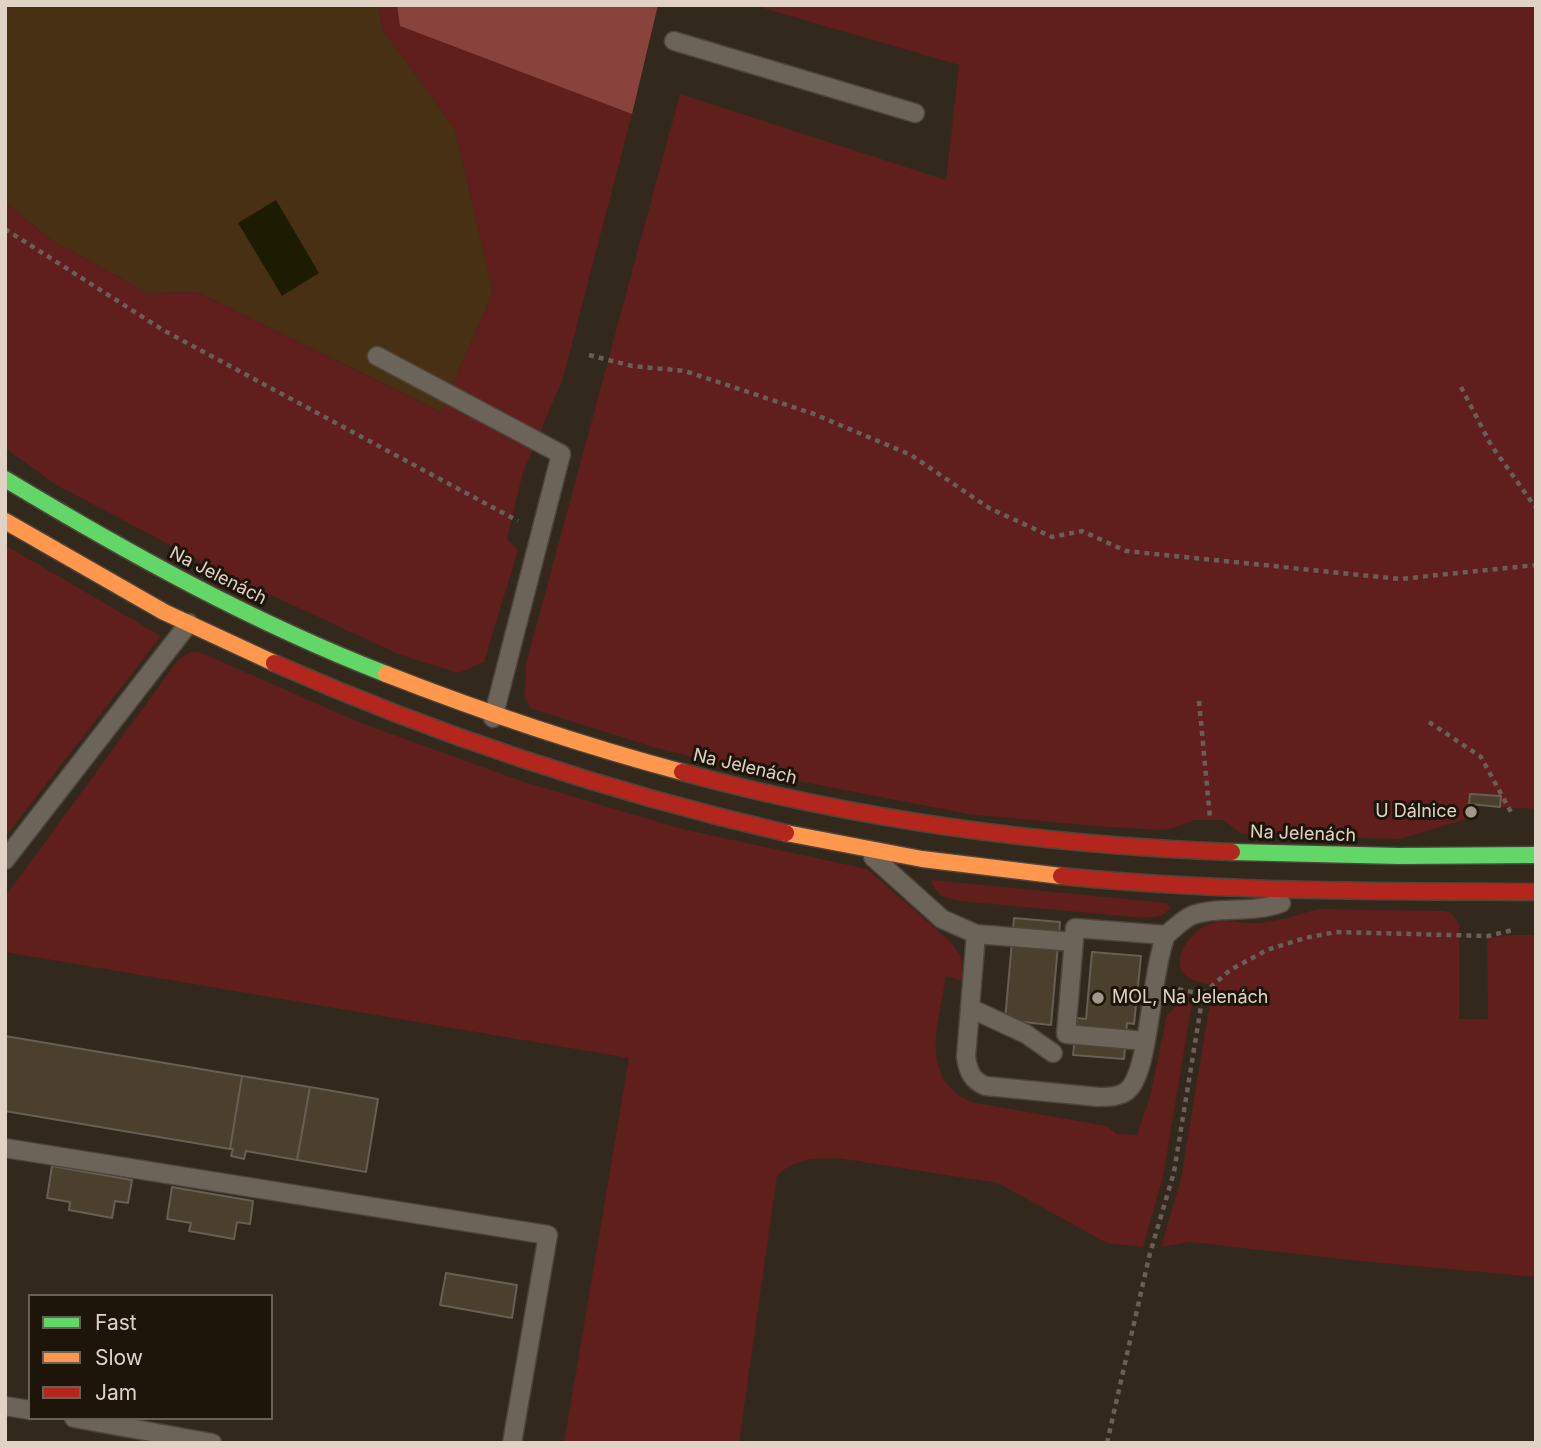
<!DOCTYPE html>
<meta charset="utf-8">
<style>
body{margin:0}
#map{position:relative;width:1541px;height:1448px;overflow:hidden;background:#33281c;font-family:Inter,sans-serif}
canvas{display:block}
.frame{position:absolute;inset:0;border:7px solid #e0d3c5;pointer-events:none}
.legend{position:absolute;left:28px;top:1294px;width:245px;height:126px;box-sizing:border-box;background:#1d140a;border:2px solid #6b6055;margin:0;padding:9px 12px;list-style:none;font-size:21px;color:#e0d3c5}
.legend li{display:flex;align-items:center;gap:14px;height:35px}
.legend b{width:35px;border:2px solid #6b6055}
</style>
<div id="map">
<canvas width="1541" height="1448"></canvas>
<div class="frame"></div>
<ul class="legend">
<li><b style="height:9px;background:#63d668"></b>Fast</li>
<li><b style="height:9px;background:#ff974d"></b>Slow</li>
<li><b style="height:9px;background:#b3261e"></b>Jam</li>
</ul>
</div>
<script>
const ctx = document.querySelector('canvas').getContext('2d');
ctx.lineJoin = 'round';
function fill(path, color) { ctx.fillStyle = color; ctx.fill(path, 'evenodd'); }
function trace(path, color, width, dash) { ctx.strokeStyle = color; ctx.lineWidth = width; ctx.lineCap = dash ? 'butt' : 'round'; ctx.setLineDash(dash || []); ctx.stroke(path); }
function write(font, color, halo, rows, align = 'center') {
  ctx.font = font + ' Inter,sans-serif'; ctx.lineWidth = 6; ctx.setLineDash([]); ctx.textBaseline = 'middle'; ctx.strokeStyle = halo; ctx.fillStyle = color; for (const [text, x, y, turn = 0] of rows) {
    ctx.save(); ctx.translate(x, y); ctx.rotate((+turn || 0) * Math.PI / 180); ctx.textAlign = isNaN(turn) ? turn : align; if (halo) ctx.strokeText(text, 0, 0); ctx.fillText(text, 0, 0); ctx.restore();
  }
}
fill(new Path2D(`
 M 5,5 L 379,5 L 383,30 L 455,129 L 493,292 L 441,412 L 197,292 L 147,293 L 50,239 L 5,202 Z`), '#483014');
fill(new Path2D(`
 M 379,5 L 397,5 L 401,26 L 632,114 L 563,378 L 523,472 L 507,539 L 518,550 L 484,662 L 458,673 L 398,654 L 213,568 L 55,484 L 5,448 L 5,202 L 50,239 L 147,293 L 197,292 L 441,412 L 493,292 L 455,129 L 383,30 Z
 M 753,5 L 1536,5 L 1536,809 L 1500,807 L 1500,796 L 1471,794 L 1466,819 L 1400,839 L 1241,834 L 1224,820 L 1194,820 L 1174,828 L 1162,830 L 1094,826 L 968,814 L 762,774 L 653,747 L 530,708 L 525,698 L 526,664 L 680,94 L 946,180 L 959,65 Z
 M 5,545 L 161,636 L 5,837 Z
 M 197,651 L 361,723 L 524,782 L 682,829 L 867,869 L 951,942 L 961,957 L 963,981 L 946,976 C 939,1023 918,1077 971,1102 L 1106,1126 L 1117,1134 L 1137,1135 L 1150,1096 L 1167,1015 L 1179,1004 L 1192,1003 L 1163,1177 L 1143,1247 L 1107,1243 L 998,1183 L 837,1158 L 809,1159 L 789,1166 L 777,1175 L 739,1443 L 564,1443 L 629,1058 L 5,952 L 5,897 L 178,660 L 191,652 Z
 M 932,880 L 1167,903 L 1171,908 L 1161,916 L 1144,918 L 958,901 L 940,895 L 932,884 Z
 M 1318,909 L 1445,911 C 1454,914 1456,918 1459,926 L 1459,1019 L 1488,1019 L 1487,938 L 1511,935 L 1536,935 L 1536,1277 L 1350,1260 L 1190,1242 L 1161,1247 L 1181,1179 L 1213,985 C 1200,982 1176,979 1180,958 C 1184,939 1203,922 1222,921 C 1235,921 1248,924 1260,923 C 1280,921 1300,914 1318,909 Z`), '#601e1c');
fill(new Path2D(`
 M 397,5 L 658,5 L 632,114 L 400,26 Z`), '#8a423c');
fill(new Path2D(`
 M 276,200 L 319,273 L 282,296 L 238,223 Z`), '#1d1c03');
const building = new Path2D(`
 M 1470,794 L 1501,796 L 1500,807 L 1469,804 Z
 M 1014,918 L 1060,922 L 1051,1025 L 1005,1020 Z
 M 1092,952 L 1141,956 L 1134,1024 L 1127,1023 L 1124,1059 L 1073,1055 L 1077,1018 L 1086,1019 Z
 M 5,1036 L 242,1076 L 230,1149 L 5,1111 Z
 M 242,1076 L 310,1087 L 297,1160 L 246,1151 L 244,1159 L 231,1156 L 233,1149 L 230,1149 Z
 M 310,1087 L 378,1099 L 366,1172 L 297,1160 Z
 M 52,1166 L 132,1180 L 128,1203 L 115,1201 L 112,1218 L 69,1210 L 70,1202 L 47,1198 Z
 M 172,1187 L 253,1201 L 250,1224 L 237,1222 L 234,1239 L 189,1231 L 191,1223 L 167,1219 Z
 M 446,1273 L 517,1285 L 512,1318 L 440,1305 Z`);
fill(building, '#4a402d');
trace(building, '#665f54', 2);
const lane = new Path2D(`
 M 674,41 L 915,113
 M 377,356 L 561,454 L 493,718
 M 873,857 L 942,919 L 976,934 L 1074,942
 M 5,860 L 189,623
 M 976,934 L 966,1057 C 968,1071 972,1081 986,1086 L 1098,1097 C 1109,1097 1121,1097 1129,1089 C 1150,1067 1151,971 1166,935
 M 970,1008 L 1026,1034 L 1053,1053
 M 1145,1041 L 1066,1034 L 1075,928 L 1166,935 C 1175,928 1183,919 1193,915 C 1219,906 1251,914 1281,903
 M 5,1148 L 548,1235 L 512,1443
 M 5,1406 L 30,1410
 M 74,1418 L 212,1443`);
const fast = new Path2D(`
 M 5,479 C 128,553 252,622 386,674
 M 1232,852 L 1399,856 L 1536,855`);
const slow = new Path2D(`
 M 5,521 L 164,612 L 274,663
 M 386,674 C 483,712 581,745 682,772
 M 786,833 L 922,859 L 1061,876`);
const jam = new Path2D(`
 M 274,663 C 439,736 609,792 786,833
 M 682,772 C 862,821 1047,845 1232,852
 M 1061,876 C 1219,892 1377,891 1536,892`);
trace(lane, '#4d443a', 21);
trace(fast, '#4d443a', 19);
trace(slow, '#4d443a', 19);
trace(jam, '#4d443a', 19);
trace(new Path2D(`
 M 5,229 L 163,330 L 518,521
 M 589,355 L 632,366 L 685,371 L 814,414 L 911,455 L 989,508 L 1052,537 L 1082,531 L 1126,551 L 1400,579 L 1536,565
 M 1461,387 L 1491,445 L 1536,508
 M 1199,701 L 1210,818
 M 1429,722 L 1481,757 L 1512,814
 M 1203,994 L 1230,970 L 1267,950 L 1305,938 L 1336,932 L 1488,936 L 1513,930
 M 1107,1443 L 1149,1257 L 1174,1172 L 1203,994 L 1177,989`), '#695f57', 4.5, [5, 5]);
trace(lane, '#6d6459', 18);
trace(fast, '#63d668', 16);
trace(slow, '#ff974d', 16);
trace(jam, '#b3261e', 16);
for (const [x, y, r, color] of [
 [1471,812,7,"#a3978a"],
 [1098,998,7,"#a3978a"]
]) { const dot = new Path2D(); dot.arc(x, y, r, 0, 2 * Math.PI); ctx.fillStyle = color; ctx.fill(dot); trace(dot, '#1d140a', 2.5); }
write('18px', '#e0d3c5', '#1d140a', [
 ["Na Jelenách",218,576,27],
 ["Na Jelenách",745,767,13],
 ["Na Jelenách",1303,834,2]
]);
write('18px', '#e0d3c5', '#1d140a', [
 ["U Dálnice",1457,812],
 ["MOL, Na Jelenách",1112,998,"left"]
], 'right');
</script>
